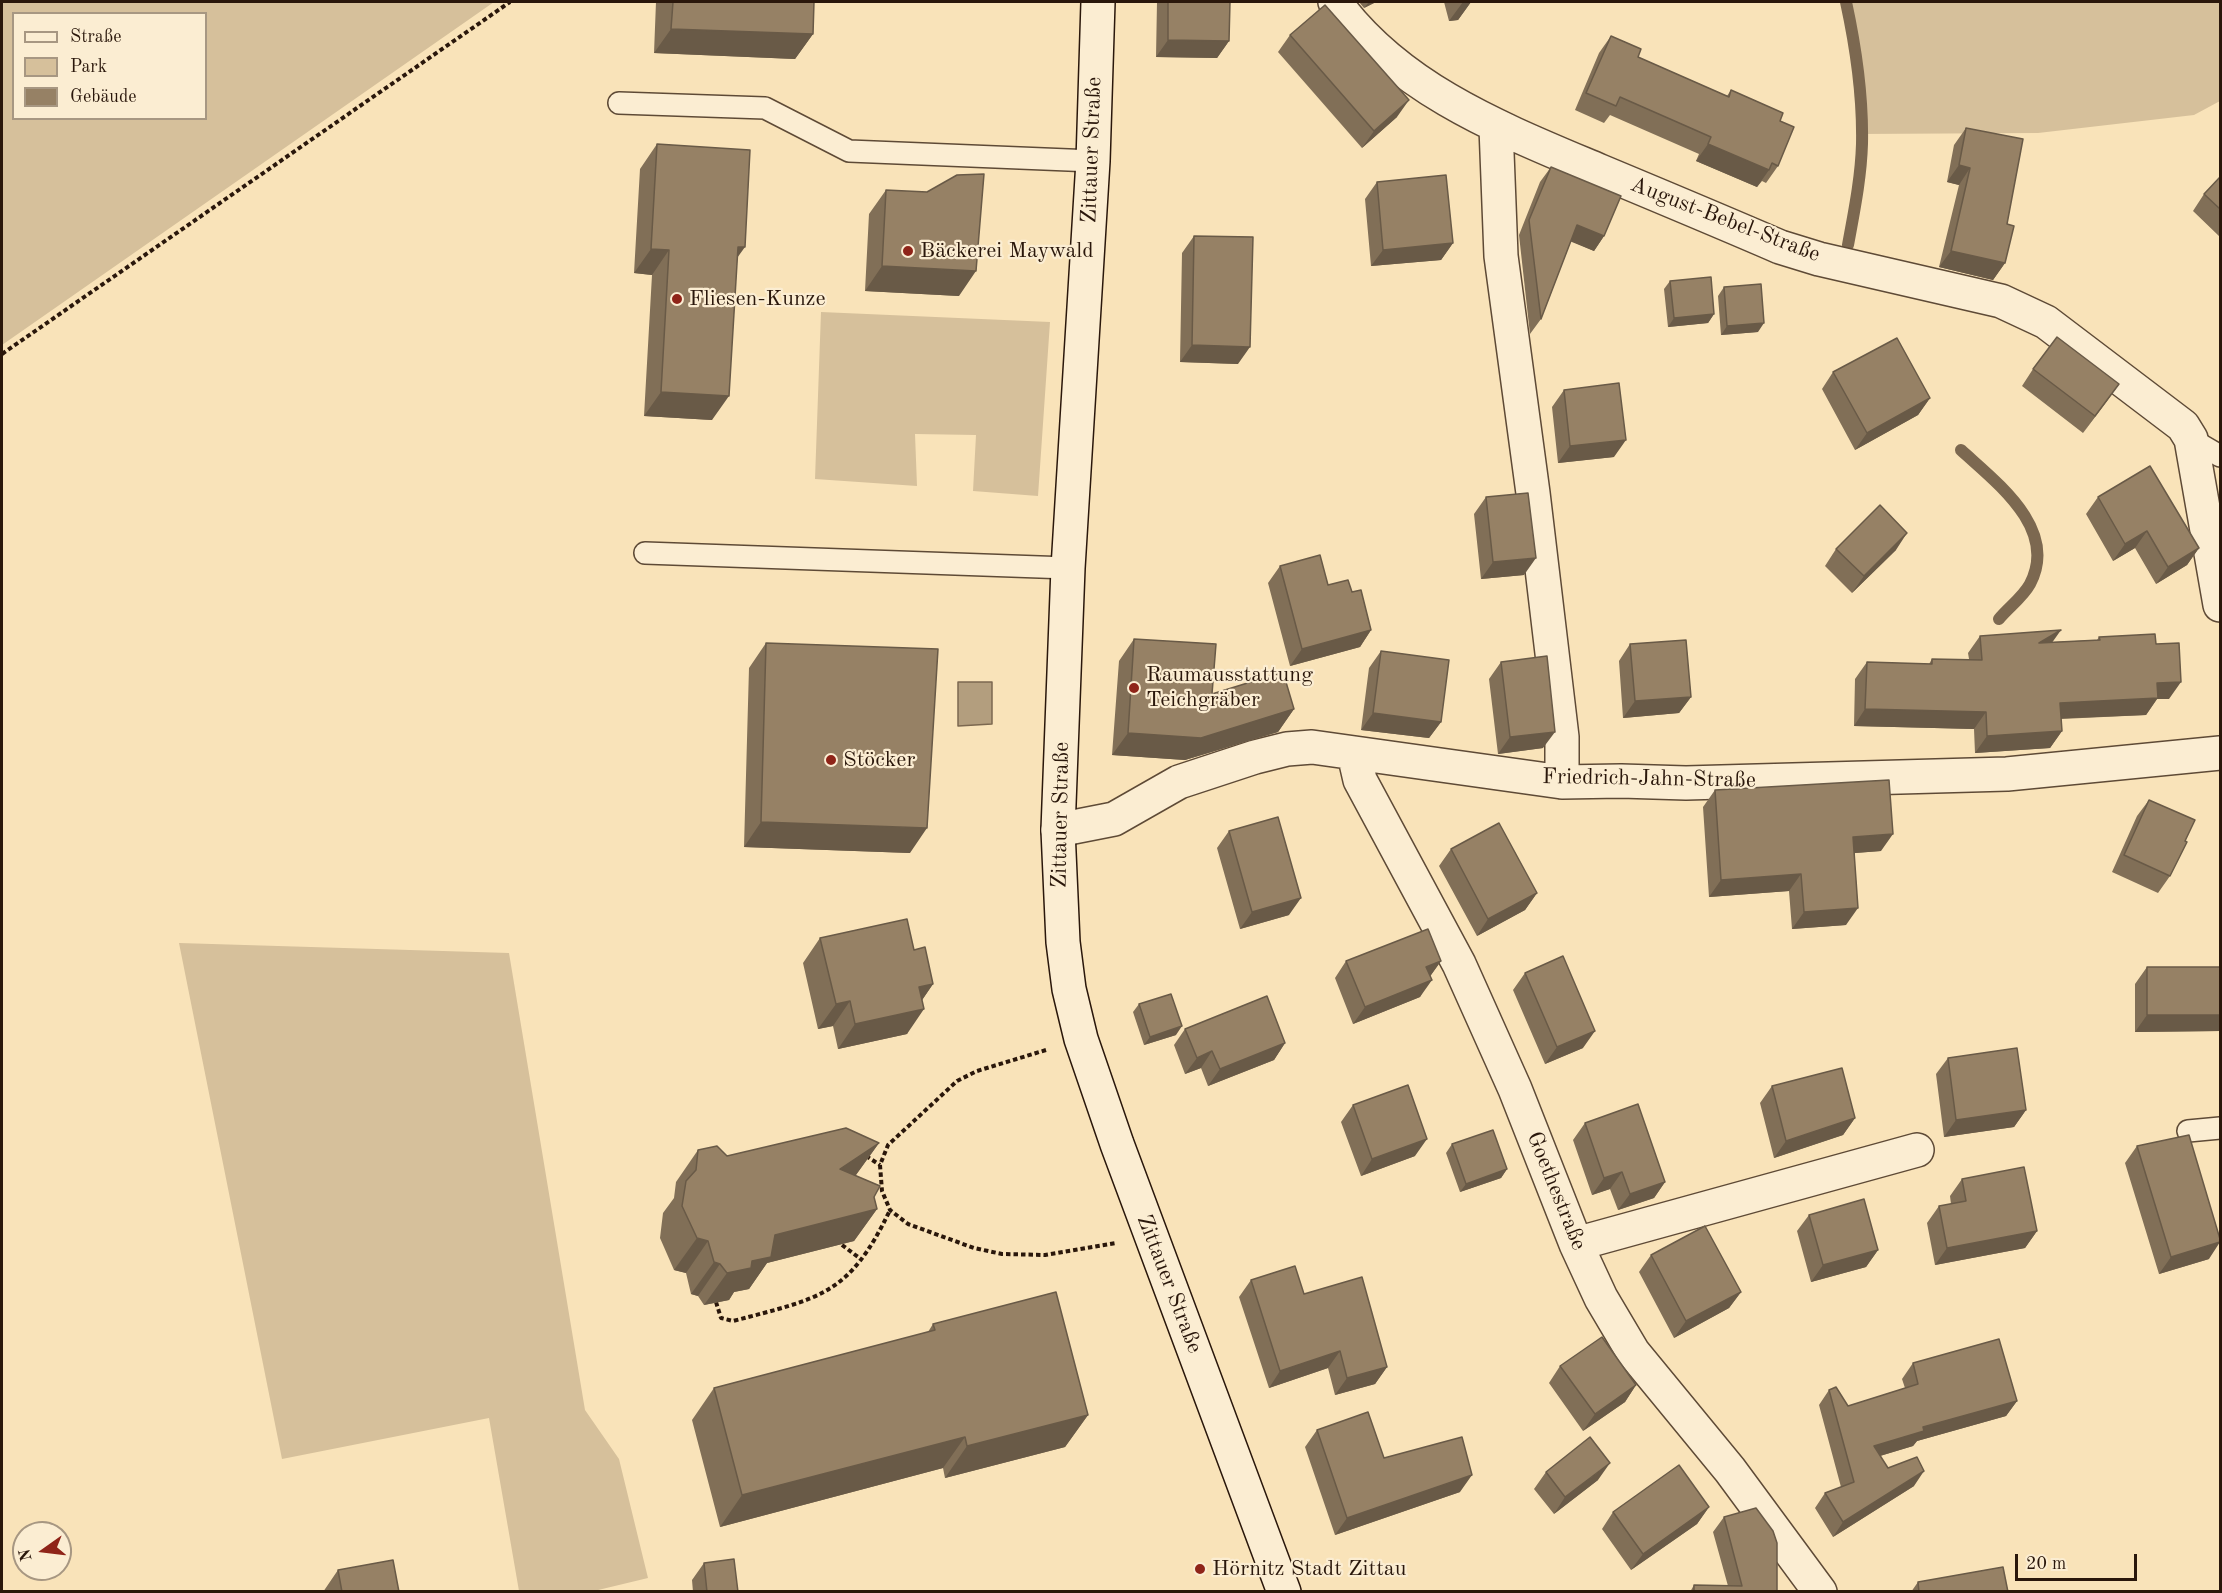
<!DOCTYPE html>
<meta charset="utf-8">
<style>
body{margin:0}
#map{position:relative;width:2222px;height:1593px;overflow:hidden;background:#f9e3b9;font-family:"Old Standard TT",serif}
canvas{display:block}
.frame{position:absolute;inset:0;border:3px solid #2a170b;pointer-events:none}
.legend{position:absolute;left:12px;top:12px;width:195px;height:108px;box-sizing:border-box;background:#fbedd2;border:2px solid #a79782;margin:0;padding:8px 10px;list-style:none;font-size:18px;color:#2a170b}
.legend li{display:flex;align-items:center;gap:12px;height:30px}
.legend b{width:30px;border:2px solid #a79782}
.north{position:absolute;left:12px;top:1521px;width:60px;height:60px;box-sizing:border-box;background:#fbedd2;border:2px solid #a79782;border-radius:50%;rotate:256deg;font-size:16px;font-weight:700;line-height:24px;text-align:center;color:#2a170b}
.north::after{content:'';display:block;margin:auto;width:21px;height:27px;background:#8f2418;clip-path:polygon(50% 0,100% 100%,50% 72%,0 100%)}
.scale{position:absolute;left:2015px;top:1554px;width:122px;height:27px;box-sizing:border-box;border:3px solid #2a170b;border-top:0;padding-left:8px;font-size:18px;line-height:21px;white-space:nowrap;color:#2a170b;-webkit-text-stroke:4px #fbedd2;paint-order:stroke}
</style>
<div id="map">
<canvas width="2222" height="1593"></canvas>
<div class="frame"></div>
<ul class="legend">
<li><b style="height:8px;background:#fbedd2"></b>Straße</li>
<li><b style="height:16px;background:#d6c09b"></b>Park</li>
<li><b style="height:16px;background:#968165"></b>Gebäude</li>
</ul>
<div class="north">N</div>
<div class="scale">20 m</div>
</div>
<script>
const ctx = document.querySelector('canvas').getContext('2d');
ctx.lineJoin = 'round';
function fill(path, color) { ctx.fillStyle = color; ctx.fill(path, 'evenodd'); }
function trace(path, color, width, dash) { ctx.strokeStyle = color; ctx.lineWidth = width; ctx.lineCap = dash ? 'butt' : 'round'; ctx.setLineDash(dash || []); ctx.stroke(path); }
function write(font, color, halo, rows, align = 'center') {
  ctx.font = font + ' "Old Standard TT",serif'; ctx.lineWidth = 4.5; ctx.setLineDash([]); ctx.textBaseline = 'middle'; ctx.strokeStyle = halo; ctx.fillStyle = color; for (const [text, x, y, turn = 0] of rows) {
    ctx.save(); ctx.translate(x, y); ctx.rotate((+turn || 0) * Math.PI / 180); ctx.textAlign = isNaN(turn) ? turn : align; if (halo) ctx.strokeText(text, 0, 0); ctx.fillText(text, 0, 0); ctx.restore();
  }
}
fill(new Path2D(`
 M 2,2 L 494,2 L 2,345 ZM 14,14 L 206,14 L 206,118 L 14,118 Z
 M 1841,2 L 2220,2 L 2220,101 L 2194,115 L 2038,133 L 1858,134 L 1851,52 Z
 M 821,312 L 1050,322 L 1038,496 L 973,491 L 976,435 L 915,434 L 917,486 L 815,479 Z
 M 179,943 L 509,953 L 585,1410 L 619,1459 L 648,1578 L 594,1591 L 519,1591 L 489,1418 L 282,1459 Z`), '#d6c09b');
const water = new Path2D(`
 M 958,682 L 992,682 L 992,724 L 958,726 Z`);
fill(water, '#b39e7e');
trace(water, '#7c6850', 1.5);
trace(new Path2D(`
 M 1846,2 C 1856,48 1863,96 1862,144 C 1861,178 1854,212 1848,245
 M 1961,450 C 1997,483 2059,529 2030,584 C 2023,597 2008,608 1999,619`), '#7c6850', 12);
const service = new Path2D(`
 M 619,103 L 765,108 L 849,151 L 1093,161
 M 2191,439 L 2220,456
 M 645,553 L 1068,568
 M 2188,1131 L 2220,1128`);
const minor = new Path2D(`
 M 1335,2 C 1399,90 1503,130 1600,171 C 1660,196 1720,221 1780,247 L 1819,259 L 2001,301 L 2046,322 L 2183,426 L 2191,439 L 2220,605
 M 1496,127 L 1501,256 L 1533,493 L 1562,737 L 1562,782
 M 1354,754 L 1360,780 L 1459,964 L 1515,1089 L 1576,1244 L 1601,1298 L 1633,1352 L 1730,1470 L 1820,1592
 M 1058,830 L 1114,819 L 1179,782 L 1255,757 L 1287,749 L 1312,747 L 1562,782 L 1621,781 L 1686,783 L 2007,774 L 2220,753
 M 1576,1244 L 1917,1150`);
const secondary = new Path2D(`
 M 1098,2 L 1093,161 L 1068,568 L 1058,830 L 1063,942 L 1069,989 L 1081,1039 L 1117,1144 L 1284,1592`);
trace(service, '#5e4a36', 24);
trace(minor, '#5e4a36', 36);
trace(secondary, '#2a170b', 36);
trace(new Path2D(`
 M 2,354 L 510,2
 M 1046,1050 L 977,1071 L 957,1081 L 888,1145 L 880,1165 L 882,1191 L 890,1210 L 908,1224 L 974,1248 L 1002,1254 L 1045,1255 L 1116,1243
 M 866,1156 L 880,1165
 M 842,1245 L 862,1260
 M 716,1302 L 721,1318 L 733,1321 C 820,1298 849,1296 890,1210`), '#2a170b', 4, [4.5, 3]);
trace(service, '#fbedd2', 21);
trace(minor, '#fbedd2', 33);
trace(secondary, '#fbedd2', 33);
fill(new Path2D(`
 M 656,2 L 814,2 L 813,34 L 795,59 L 654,53 Z
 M 1157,2 L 1230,2 L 1229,41 L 1217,58 L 1156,57 Z
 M 1359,2 L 1376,2 L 1364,8 Z
 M 1444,2 L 1471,2 L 1458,20 L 1449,21 Z
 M 1290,35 L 1397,117 L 1362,148 L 1278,52 Z
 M 1611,36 L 1638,57 L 1727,96 L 1731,90 L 1780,121 L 1778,166 L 1766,183 L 1762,181 L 1757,187 L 1696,161 L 1699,154 L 1610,115 L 1604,123 L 1575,110 L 1599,53 Z
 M 1966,128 L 2005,263 L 1993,280 L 1939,267 L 1959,185 L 1947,182 L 1954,145 Z
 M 657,144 L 737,258 L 712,420 L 644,416 L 652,275 L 634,273 L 640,169 Z
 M 1551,167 L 1604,236 L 1594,251 L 1571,241 L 1541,319 L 1530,334 L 1519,235 L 1540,182 Z
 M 2220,177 L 2220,237 L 2193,211 L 2204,194 Z
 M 1377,182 L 1453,243 L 1441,260 L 1371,266 L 1365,199 Z
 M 886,190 L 959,296 L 865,291 L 869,214 Z
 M 1194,236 L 1238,364 L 1180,362 L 1182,253 Z
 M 1670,281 L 1714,314 L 1708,323 L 1668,327 L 1664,289 Z
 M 1724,287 L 1758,332 L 1721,335 L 1718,296 Z
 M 2033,369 L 2119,384 L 2083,433 L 2022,386 Z
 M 1833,372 L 1930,398 L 1918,415 L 1855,450 L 1822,389 Z
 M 1564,390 L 1614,457 L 1558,463 L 1552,407 Z
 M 1486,497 L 1524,575 L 1481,579 L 1474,514 Z
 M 2098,497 L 2199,548 L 2187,565 L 2156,584 L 2135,548 L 2113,561 L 2086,514 Z
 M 1836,549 L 1896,550 L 1852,593 L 1825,566 Z
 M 1280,566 L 1328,585 L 1352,592 L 1371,630 L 1360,647 L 1290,666 L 1268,583 Z
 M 1980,636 L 2052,642 L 2097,640 L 2099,637 L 2156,644 L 2169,699 L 2157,699 L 2146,715 L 2061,719 L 2062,731 L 2050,748 L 1975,753 L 1974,729 L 1854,726 L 1855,679 L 1867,662 L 1929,664 L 1932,659 L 1969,659 L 1968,653 Z
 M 1134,639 L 1212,694 L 1294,709 L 1278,732 L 1185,760 L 1112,755 L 1119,661 Z
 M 766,643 L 910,853 L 744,847 L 749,668 Z
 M 1630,644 L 1691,697 L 1679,713 L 1623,718 L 1619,661 Z
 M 1381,651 L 1441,722 L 1429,738 L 1361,730 L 1369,668 Z
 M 1501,662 L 1543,748 L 1498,754 L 1489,679 Z
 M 1715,790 L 1881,851 L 1855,853 L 1846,925 L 1792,929 L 1789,891 L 1709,897 L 1703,807 Z
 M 2149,800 L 2170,876 L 2158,893 L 2112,872 L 2137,816 Z
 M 1229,831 L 1289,915 L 1240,929 L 1217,848 Z
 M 1451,849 L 1537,893 L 1525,910 L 1477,936 L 1439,866 Z
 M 820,938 L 914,950 L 933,984 L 922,1000 L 907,1034 L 838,1049 L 833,1026 L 818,1029 L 803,963 Z
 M 1346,961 L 1441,961 L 1430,976 L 1420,997 L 1353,1024 L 1335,978 Z
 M 2147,967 L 2220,967 L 2220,1031 L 2135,1032 L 2135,984 Z
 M 1525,973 L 1583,1048 L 1545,1064 L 1513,990 Z
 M 1139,1004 L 1176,1035 L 1144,1045 L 1133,1012 Z
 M 1185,1029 L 1285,1043 L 1274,1060 L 1208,1086 L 1201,1068 L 1185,1074 L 1174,1045 Z
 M 1948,1058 L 2026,1110 L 2014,1127 L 1944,1137 L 1936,1074 Z
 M 1772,1086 L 1855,1118 L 1843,1135 L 1774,1158 L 1760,1103 Z
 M 1353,1105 L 1415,1156 L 1361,1176 L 1341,1122 Z
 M 1585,1123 L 1665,1182 L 1654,1198 L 1618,1210 L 1610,1189 L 1592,1195 L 1573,1140 Z
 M 879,1143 L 855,1176 L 874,1197 L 877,1209 L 854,1241 L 767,1263 L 749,1289 L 734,1292 L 729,1300 L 704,1305 L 698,1296 L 691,1294 L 686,1273 L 674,1270 L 660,1238 L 663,1213 L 674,1198 L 676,1182 L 698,1150 L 727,1156 Z
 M 1452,1144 L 1507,1169 L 1501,1178 L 1460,1192 L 1446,1153 Z
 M 2137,1146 L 2209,1259 L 2159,1274 L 2125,1163 Z
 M 1962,1179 L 2037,1231 L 2025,1248 L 1935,1265 L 1927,1223 L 1939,1206 L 1951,1204 L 1950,1196 Z
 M 1809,1215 L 1878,1250 L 1866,1267 L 1811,1282 L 1797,1231 Z
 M 1651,1255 L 1741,1292 L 1729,1308 L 1674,1338 L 1639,1272 Z
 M 1251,1280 L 1304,1294 L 1387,1367 L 1375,1384 L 1335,1395 L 1328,1368 L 1269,1388 L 1239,1297 Z
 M 933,1324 L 1088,1415 L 1065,1447 L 945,1478 L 943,1468 L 720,1527 L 692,1420 L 714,1388 L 928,1332 Z
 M 1913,1363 L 2017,1401 L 2006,1416 L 1917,1441 L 1913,1446 L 1880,1456 L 1888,1468 L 1914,1486 L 1833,1537 L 1815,1508 L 1825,1493 L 1841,1487 L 1819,1405 L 1829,1390 L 1848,1406 L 1905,1388 L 1902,1379 Z
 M 1560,1366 L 1636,1385 L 1625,1402 L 1583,1431 L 1549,1383 Z
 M 1317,1430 L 1384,1458 L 1460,1492 L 1335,1535 L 1305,1447 Z
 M 1546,1472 L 1598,1480 L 1554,1514 L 1534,1489 Z
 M 1709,1507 L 1697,1524 L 1631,1570 L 1602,1529 L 1613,1512 Z
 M 1724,1517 L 1777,1592 L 1690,1592 L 1694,1585 L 1728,1586 L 1713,1532 Z
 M 704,1563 L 738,1592 L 693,1592 L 692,1580 Z
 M 338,1570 L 399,1592 L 323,1592 Z
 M 1918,1582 L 2008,1592 L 1911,1592 Z`), '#816f57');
fill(new Path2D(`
 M 1369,2 L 1376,2 L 1364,8 Z
 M 1463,2 L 1471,2 L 1458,20 L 1449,21 Z
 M 671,29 L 813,34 L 795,59 L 654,53 Z
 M 1168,40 L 1229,41 L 1217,58 L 1156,57 Z
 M 1409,100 L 1397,117 L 1362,148 L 1374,131 Z
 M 1708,144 L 1769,170 L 1757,187 L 1696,161 Z
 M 1959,165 L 1970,168 L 1959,185 L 1947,182 Z
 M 1577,225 L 1604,236 L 1594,251 L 1567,240 Z
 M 1453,243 L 1441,260 L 1371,266 L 1383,250 Z
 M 738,247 L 745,247 L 727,272 Z
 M 651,249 L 669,250 L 652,275 L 634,273 Z
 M 1951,251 L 2005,263 L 1993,280 L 1939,267 Z
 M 882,266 L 976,271 L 959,296 L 865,291 Z
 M 1714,314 L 1708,323 L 1668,327 L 1674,318 Z
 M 1764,323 L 1758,332 L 1721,335 L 1727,326 Z
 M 1192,345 L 1250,347 L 1238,364 L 1180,362 Z
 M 2119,384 L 2107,401 L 2083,433 L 2095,416 Z
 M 661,392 L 729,396 L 712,420 L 644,416 Z
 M 1930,398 L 1918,415 L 1855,450 L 1867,433 Z
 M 1626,440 L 1614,457 L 1558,463 L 1570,446 Z
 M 2147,531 L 2135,548 L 2113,561 L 2125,544 Z
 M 1907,533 L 1896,550 L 1852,593 L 1864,576 Z
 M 2199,548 L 2187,565 L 2156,584 L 2168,567 Z
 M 1536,558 L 1524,575 L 1481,579 L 1493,562 Z
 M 1371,630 L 1360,647 L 1290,666 L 1302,649 Z
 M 2061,630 L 2049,647 L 2039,643 Z
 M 2181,682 L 2169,699 L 2157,699 L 2146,715 L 2048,719 L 2060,703 L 2157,683 Z
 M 1691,697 L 1679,713 L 1623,718 L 1635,701 Z
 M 1294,709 L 1278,732 L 1185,760 L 1112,755 L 1128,733 Z
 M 1865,709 L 1986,712 L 1974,729 L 1854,726 Z
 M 1373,713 L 1441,722 L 1429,738 L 1361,730 Z
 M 2062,731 L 2050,748 L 1975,753 L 1987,736 Z
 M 1555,732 L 1543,748 L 1498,754 L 1510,737 Z
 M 761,822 L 927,828 L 910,853 L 744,847 Z
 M 1893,834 L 1881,851 L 1842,854 L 1853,837 Z
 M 1801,874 L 1789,891 L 1709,897 L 1721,880 Z
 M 1537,893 L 1525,910 L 1477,936 L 1488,919 Z
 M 1301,898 L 1289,915 L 1240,929 L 1252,912 Z
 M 1858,908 L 1846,925 L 1792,929 L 1804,912 Z
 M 1441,961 L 1429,978 L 1426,967 Z
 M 1432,980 L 1420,997 L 1353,1024 L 1365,1007 Z
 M 933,984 L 916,1009 L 919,987 Z
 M 850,1001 L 833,1026 L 818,1029 L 836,1004 Z
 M 924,1009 L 907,1034 L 838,1049 L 855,1024 Z
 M 2147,1015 L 2220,1015 L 2220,1031 L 2135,1032 Z
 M 1182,1026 L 1176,1035 L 1144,1045 L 1150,1037 Z
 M 1595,1031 L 1583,1048 L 1545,1064 L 1557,1047 Z
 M 1285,1043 L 1274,1060 L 1208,1086 L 1220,1069 Z
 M 1212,1051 L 1201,1068 L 1185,1074 L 1197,1058 Z
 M 2026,1110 L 2014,1127 L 1944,1137 L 1956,1120 Z
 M 1855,1118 L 1843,1135 L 1774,1158 L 1786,1141 Z
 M 1427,1139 L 1415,1156 L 1361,1176 L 1372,1159 Z
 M 879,1143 L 856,1175 L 817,1201 L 840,1169 Z
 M 1507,1169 L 1501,1178 L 1460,1192 L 1466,1184 Z
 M 1622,1172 L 1610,1189 L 1592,1195 L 1604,1178 Z
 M 1665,1182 L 1654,1198 L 1618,1210 L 1630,1194 Z
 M 877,1209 L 854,1241 L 767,1263 L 749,1289 L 734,1292 L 729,1300 L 704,1305 L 727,1273 L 752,1261 L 775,1235 Z
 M 2037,1231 L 2025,1248 L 1935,1265 L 1947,1248 Z
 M 697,1238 L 708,1241 L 686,1273 L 674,1270 Z
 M 2220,1242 L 2209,1259 L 2159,1274 L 2171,1257 Z
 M 1878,1250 L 1866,1267 L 1811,1282 L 1823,1265 Z
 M 714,1262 L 720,1264 L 698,1296 L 691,1294 Z
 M 1741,1292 L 1729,1308 L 1674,1338 L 1686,1321 Z
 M 1340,1351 L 1328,1368 L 1269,1388 L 1280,1371 Z
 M 1387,1367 L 1375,1384 L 1335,1395 L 1347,1378 Z
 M 1636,1385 L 1625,1402 L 1583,1431 L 1595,1414 Z
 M 2017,1401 L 2006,1416 L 1917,1441 L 1913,1446 L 1863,1461 L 1874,1446 L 1923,1427 Z
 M 1088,1415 L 1065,1447 L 945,1478 L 967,1446 Z
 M 965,1437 L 943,1468 L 720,1527 L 742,1495 Z
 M 1610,1463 L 1598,1480 L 1554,1514 L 1565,1497 Z
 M 1924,1471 L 1914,1486 L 1833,1537 L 1843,1522 Z
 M 1472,1475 L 1460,1492 L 1335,1535 L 1347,1518 Z
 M 1709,1507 L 1697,1524 L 1631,1570 L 1643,1554 Z`), '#695a47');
const building = new Path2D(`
 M 673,2 L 814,2 L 813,34 L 671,29 Z
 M 1168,2 L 1230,2 L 1229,41 L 1168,40 Z
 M 1325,5 L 1409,100 L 1374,131 L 1290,35 Z
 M 1611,36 L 1641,49 L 1638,57 L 1729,97 L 1731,90 L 1783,113 L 1780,121 L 1794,127 L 1778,166 L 1772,163 L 1769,170 L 1708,144 L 1711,137 L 1620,97 L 1616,106 L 1586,93 Z
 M 1966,128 L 2023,139 L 2007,224 L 2014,226 L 2005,263 L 1951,251 L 1970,168 L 1959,165 Z
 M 657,144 L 750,150 L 745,247 L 738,247 L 729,396 L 661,392 L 669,250 L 651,249 Z
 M 1551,167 L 1621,196 L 1604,236 L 1577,225 L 1541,319 L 1529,220 Z
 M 984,174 L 976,271 L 882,266 L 886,190 L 927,192 L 957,175 Z
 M 1446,175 L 1453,243 L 1383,250 L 1377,182 Z
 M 2220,177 L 2220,209 L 2204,194 Z
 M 1194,236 L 1253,237 L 1250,347 L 1192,345 Z
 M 1711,277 L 1714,314 L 1674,318 L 1670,281 Z
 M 1761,284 L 1764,323 L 1727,326 L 1724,287 Z
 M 2057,337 L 2119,384 L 2095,416 L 2033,369 Z
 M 1897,338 L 1930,398 L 1867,433 L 1833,372 Z
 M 1619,383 L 1626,440 L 1570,446 L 1564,390 Z
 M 2150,466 L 2199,548 L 2168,567 L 2147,531 L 2125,544 L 2098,497 Z
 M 1528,493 L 1536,558 L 1493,562 L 1486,497 Z
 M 1880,505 L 1907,533 L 1864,576 L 1836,549 Z
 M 1320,555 L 1328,585 L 1348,580 L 1352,592 L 1361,590 L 1371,630 L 1302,649 L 1280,566 Z
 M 2061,630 L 2039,643 L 2100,640 L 2099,637 L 2155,634 L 2156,644 L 2179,643 L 2181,682 L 2157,683 L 2158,698 L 2060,703 L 2062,731 L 1987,736 L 1986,712 L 1865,709 L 1867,662 L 1932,664 L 1932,659 L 1982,660 L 1980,636 Z
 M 1134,639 L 1216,644 L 1212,694 L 1283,672 L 1294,709 L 1201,738 L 1128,733 Z
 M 1686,640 L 1691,697 L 1635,701 L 1630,644 Z
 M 766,643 L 938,649 L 927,828 L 761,822 Z
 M 1381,651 L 1449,660 L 1441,722 L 1373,713 Z
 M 1547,656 L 1555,732 L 1510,737 L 1501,662 Z
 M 1889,780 L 1893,834 L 1853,837 L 1858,908 L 1804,912 L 1801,874 L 1721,880 L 1715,790 Z
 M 2149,800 L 2195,820 L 2185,841 L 2187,842 L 2170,876 L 2124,855 Z
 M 1278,817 L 1301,898 L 1252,912 L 1229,831 Z
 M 1499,823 L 1537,893 L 1488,919 L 1451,849 Z
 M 907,919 L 914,950 L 925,947 L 933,984 L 919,987 L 924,1009 L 855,1024 L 850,1001 L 836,1004 L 820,938 Z
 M 1428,929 L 1441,961 L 1426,967 L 1432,980 L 1365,1007 L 1346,961 Z
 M 1563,956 L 1595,1031 L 1557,1047 L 1525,973 Z
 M 2147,967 L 2220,967 L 2220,1015 L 2147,1015 Z
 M 1171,994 L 1182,1026 L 1150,1037 L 1139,1004 Z
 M 1267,996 L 1285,1043 L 1220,1069 L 1212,1051 L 1197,1058 L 1185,1029 Z
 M 2017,1048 L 2026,1110 L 1956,1120 L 1948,1058 Z
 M 1842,1068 L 1855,1118 L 1786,1141 L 1772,1086 Z
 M 1408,1085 L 1427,1139 L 1372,1159 L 1353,1105 Z
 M 1638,1104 L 1665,1182 L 1630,1194 L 1622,1172 L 1604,1178 L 1585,1123 Z
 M 846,1128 L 879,1143 L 840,1169 L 880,1186 L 874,1197 L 877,1209 L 775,1235 L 771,1257 L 752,1261 L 751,1268 L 727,1273 L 720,1264 L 714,1262 L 708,1241 L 697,1238 L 682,1206 L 686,1181 L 696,1170 L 698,1150 L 717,1146 L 727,1156 Z
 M 1493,1130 L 1507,1169 L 1466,1184 L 1452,1144 Z
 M 2189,1135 L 2220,1239 L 2220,1242 L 2171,1257 L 2137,1146 Z
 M 2024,1167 L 2037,1231 L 1947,1248 L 1939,1206 L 1966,1201 L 1962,1179 Z
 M 1864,1199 L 1878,1250 L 1823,1265 L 1809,1215 Z
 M 1705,1226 L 1741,1292 L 1686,1321 L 1651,1255 Z
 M 1295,1266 L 1304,1294 L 1362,1277 L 1387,1367 L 1347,1378 L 1340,1351 L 1280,1371 L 1251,1280 Z
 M 1056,1292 L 1088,1415 L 967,1446 L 965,1437 L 742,1495 L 714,1388 L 935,1330 L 933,1324 Z
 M 1602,1337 L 1636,1385 L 1595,1414 L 1560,1366 Z
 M 1999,1339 L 2017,1401 L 1923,1427 L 1924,1431 L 1874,1446 L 1888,1468 L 1917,1457 L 1924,1471 L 1843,1522 L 1825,1493 L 1854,1482 L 1829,1390 L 1836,1387 L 1848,1406 L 1918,1384 L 1913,1363 Z
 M 1368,1412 L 1384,1458 L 1462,1437 L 1472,1475 L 1347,1518 L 1317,1430 Z
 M 1590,1437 L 1610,1463 L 1565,1497 L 1546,1472 Z
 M 1679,1465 L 1709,1507 L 1643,1554 L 1613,1512 Z
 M 1756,1508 L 1773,1531 L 1777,1543 L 1777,1592 L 1694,1592 L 1694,1585 L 1742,1586 L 1724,1517 Z
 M 734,1559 L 738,1592 L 707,1592 L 704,1563 Z
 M 393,1560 L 399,1592 L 342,1592 L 338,1570 Z
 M 2003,1567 L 2008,1592 L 1919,1592 L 1918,1582 Z`);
fill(building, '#968165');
trace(building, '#695a47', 1.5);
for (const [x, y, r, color] of [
 [908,251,6,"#8f2418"],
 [677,299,6,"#8f2418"],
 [1134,688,6,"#8f2418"],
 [831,760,6,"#8f2418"],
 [1200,1569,6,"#8f2418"]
]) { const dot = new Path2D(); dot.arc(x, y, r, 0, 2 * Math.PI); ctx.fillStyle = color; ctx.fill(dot); trace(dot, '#fbedd2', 2); }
write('22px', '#2a170b', '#fbedd2', [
 ["Zittauer Straße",1092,150,-88],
 ["August-Bebel-Straße",1725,220,21],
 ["Friedrich-Jahn-Straße",1649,779,1],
 ["Zittauer Straße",1061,815,-89],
 ["Goethestraße",1556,1191,68],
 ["Zittauer Straße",1169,1284,69]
]);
write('22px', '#2a170b', '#fbedd2', [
 ["Bäckerei Maywald",920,251],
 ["Fliesen-Kunze",689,299],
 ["Raumausstattung",1146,675],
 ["Teichgräber",1146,700],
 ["Stöcker",843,760],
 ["Hörnitz Stadt Zittau",1212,1569]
], 'left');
</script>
